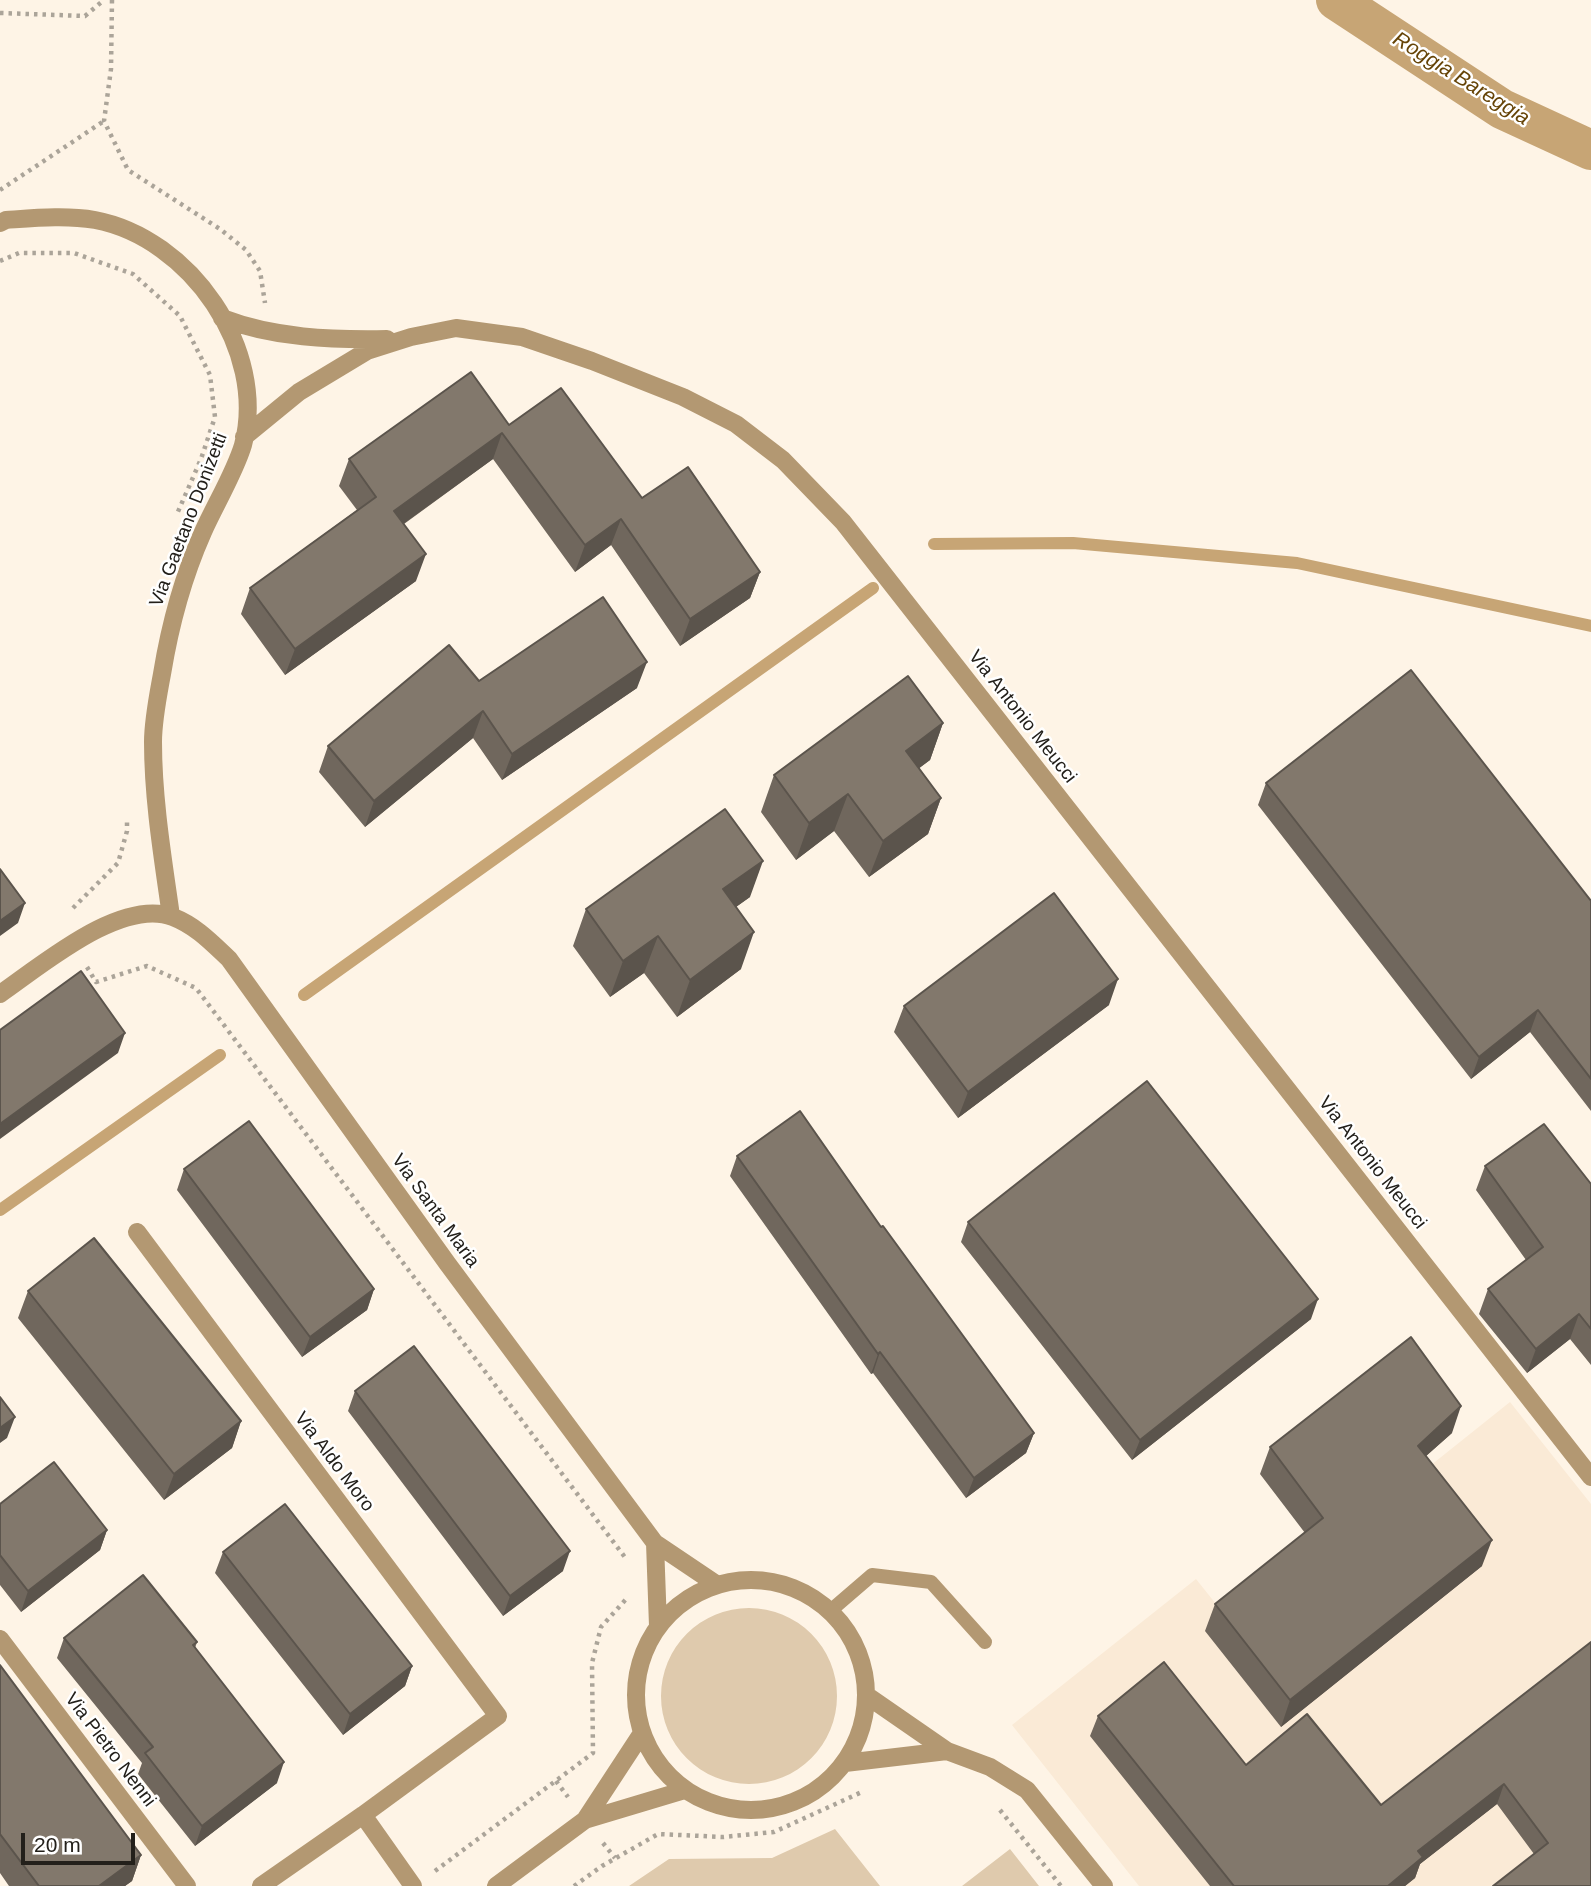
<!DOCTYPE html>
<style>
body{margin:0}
#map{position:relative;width:1591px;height:1886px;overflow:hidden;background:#fef4e6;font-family:Helvetica,sans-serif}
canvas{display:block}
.scale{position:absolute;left:21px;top:1833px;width:114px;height:32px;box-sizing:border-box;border:4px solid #23201b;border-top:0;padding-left:9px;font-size:21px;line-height:24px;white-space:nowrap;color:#23201b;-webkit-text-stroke:5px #fff;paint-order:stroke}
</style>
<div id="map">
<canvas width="1591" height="1886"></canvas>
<div class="scale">20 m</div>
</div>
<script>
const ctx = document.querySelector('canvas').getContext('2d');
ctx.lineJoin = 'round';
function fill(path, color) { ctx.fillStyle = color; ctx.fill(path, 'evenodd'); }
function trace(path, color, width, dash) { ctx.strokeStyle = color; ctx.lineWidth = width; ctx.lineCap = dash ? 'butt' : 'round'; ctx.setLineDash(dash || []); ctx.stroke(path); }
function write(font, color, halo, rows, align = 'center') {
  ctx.font = font + ' Helvetica,sans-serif'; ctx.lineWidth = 5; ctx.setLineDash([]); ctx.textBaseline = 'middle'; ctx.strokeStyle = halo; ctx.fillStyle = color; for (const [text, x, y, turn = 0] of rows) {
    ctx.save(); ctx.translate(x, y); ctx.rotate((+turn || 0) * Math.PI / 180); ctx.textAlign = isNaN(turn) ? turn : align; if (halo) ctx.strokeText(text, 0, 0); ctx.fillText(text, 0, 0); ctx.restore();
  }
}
fill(new Path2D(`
 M 1510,1402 L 1591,1504 L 1591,1886 L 1139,1886 L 1012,1725 L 1196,1579 L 1232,1624 Z`), '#faead6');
fill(new Path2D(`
 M661 1696a88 88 0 1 1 176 0a88 88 0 1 1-176 0Z
 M 835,1829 L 880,1886 L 629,1886 L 669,1859 L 772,1858 Z
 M 1010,1849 L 1039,1886 L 962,1886 Z`), '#dfcaad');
trace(new Path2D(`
 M 934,544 L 1073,543 L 1297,563 L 1591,626
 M 304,995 L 873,588
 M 0,1210 L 220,1055`), '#c7a575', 12);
trace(new Path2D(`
 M 1336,0 L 1502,109 L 1591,150`), '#c7a575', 40);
trace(new Path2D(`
 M 112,0 L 111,69 L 104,121 L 128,170 L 220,229 L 246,250 L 260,271 L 265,303
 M 0,13 L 85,16 L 104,0
 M 0,190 L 104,121
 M 0,261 L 19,253 L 74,253 L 133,274 L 180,316 L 210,375 L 215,417 L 201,459 L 177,514
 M 73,908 L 118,863 L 127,831 L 127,821
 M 87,967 L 96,982 L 147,966 L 196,988 L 627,1560
 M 556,1781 L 568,1797
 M 1000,1810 L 1061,1886
 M 603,1843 L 615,1858
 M 435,1871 L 593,1753 L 592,1663 L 601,1627 L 628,1597
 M 574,1886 L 602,1866 L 658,1834 L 723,1837 L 774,1832 L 864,1791`), '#aba499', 4.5, [3.5, 5]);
trace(new Path2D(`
 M 829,1612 L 872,1575 L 931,1582 L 985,1642`), '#b39872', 14);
trace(new Path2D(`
 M 0,223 L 6,220 C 35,218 66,215 95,220 C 190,238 268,350 243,445 C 235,472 215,505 203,532 C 183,577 170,625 162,674 C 158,696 153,720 153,742 C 153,800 163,859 171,916
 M 222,318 C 274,338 331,340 387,339
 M 244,437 L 299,392 L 367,351 L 411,337 L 456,328 L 522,337 L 592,361 L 683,397 L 736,424 L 783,460 L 843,522 L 1591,1477
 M 0,994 C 41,966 121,897 173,917 C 196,926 211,942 229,959 L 447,1263 L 655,1543 L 716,1584
 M 137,1232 L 498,1716 L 363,1815 L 261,1886
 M 655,1543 L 658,1626
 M636 1695a115 115 0 1 1 230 0a115 115 0 1 1-230 0Z
 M 0,1639 L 187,1886
 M 866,1695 L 947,1751 L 990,1767 L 1027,1790 L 1104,1886
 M 845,1763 L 947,1751
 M 363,1815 L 413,1886
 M 585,1820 L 642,1733
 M 496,1886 L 585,1820 L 685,1790`), '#b39872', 18);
fill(new Path2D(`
 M 509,425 L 642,498 L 760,572 L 750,598 L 680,646 L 611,545 L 575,572 L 493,459 L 404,524 L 416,581 L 285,675 L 241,614 L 250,588 L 357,510 L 339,486 L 349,459 Z
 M 479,681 L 637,688 L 502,780 L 473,738 L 365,827 L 319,772 L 328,746 Z
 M 943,723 L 930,760 L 919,768 L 941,798 L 928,834 L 869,877 L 834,831 L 796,860 L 761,812 L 774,775 Z
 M 1266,783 L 1591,901 L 1591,1111 L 1530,1032 L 1471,1079 L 1258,805 Z
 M 750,897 L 736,907 L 741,969 L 677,1017 L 644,973 L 610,997 L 573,946 L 586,909 Z
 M 1109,1005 L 958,1118 L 894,1032 L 904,1006 Z
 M 737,1156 L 881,1227 L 1034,1433 L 1026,1453 L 966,1498 L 873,1373 L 871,1374 L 730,1176 Z
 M 1485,1166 L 1591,1184 L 1591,1365 L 1570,1339 L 1527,1373 L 1479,1314 L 1488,1289 L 1526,1260 L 1476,1190 Z
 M 184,1169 L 374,1289 L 367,1310 L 302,1357 L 177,1190 Z
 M 968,1222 L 1311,1319 L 1132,1460 L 961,1242 Z
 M 28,1291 L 241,1421 L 232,1448 L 164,1500 L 18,1318 Z
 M 355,1391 L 563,1571 L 503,1616 L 348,1411 Z
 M 1452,1433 L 1426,1456 L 1482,1566 L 1281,1727 L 1205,1631 L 1215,1604 L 1305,1533 L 1260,1474 L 1270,1447 Z
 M 0,1504 L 107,1530 L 100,1550 L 21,1612 L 0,1585 Z
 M 223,1552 L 412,1666 L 405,1686 L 343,1735 L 215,1573 Z
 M 64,1638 L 197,1642 L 195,1648 L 277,1783 L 195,1846 L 138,1774 L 142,1763 L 57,1658 Z
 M 1591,1642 L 1591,1886 L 1534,1854 L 1497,1804 L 1420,1864 L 1415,1878 L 1405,1886 L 1210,1886 L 1090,1736 L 1098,1716 L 1246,1765 L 1381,1805 Z
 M 0,1665 L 141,1855 L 132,1881 L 125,1886 L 9,1886 L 0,1873 Z`), '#70675d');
fill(new Path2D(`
 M 502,433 L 493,459 L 385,537 L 394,511 Z
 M 621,519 L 611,545 L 575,572 L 585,545 Z
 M 426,554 L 416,581 L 285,675 L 295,649 Z
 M 760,572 L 750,598 L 680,646 L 690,619 Z
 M 647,662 L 637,688 L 502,780 L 512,754 Z
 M 483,711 L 473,738 L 365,827 L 374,801 Z
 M 943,723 L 930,760 L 893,788 L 906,751 Z
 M 848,794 L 834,831 L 796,860 L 809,823 Z
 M 941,798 L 928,834 L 869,877 L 883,841 Z
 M 763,861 L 750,897 L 709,926 L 723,889 Z
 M 25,903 L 18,923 L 0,936 L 0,921 Z
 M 754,932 L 741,969 L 677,1017 L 690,980 Z
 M 658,936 L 644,973 L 610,997 L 623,961 Z
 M 1118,979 L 1109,1005 L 958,1118 L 968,1092 Z
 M 1538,1010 L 1530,1032 L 1471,1079 L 1479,1057 Z
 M 125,1033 L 118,1053 L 0,1139 L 0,1124 Z
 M 374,1289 L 367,1310 L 302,1357 L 310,1337 Z
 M 1318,1299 L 1311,1319 L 1132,1460 L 1140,1440 Z
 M 1579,1314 L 1570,1339 L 1527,1373 L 1536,1349 Z
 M 880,1352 L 873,1373 L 871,1374 L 878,1354 Z
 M 1461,1406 L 1452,1433 L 1408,1472 L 1418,1446 Z
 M 15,1417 L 7,1438 L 0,1443 L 0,1428 Z
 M 241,1421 L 232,1448 L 164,1500 L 174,1474 Z
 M 1034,1433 L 1026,1453 L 966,1498 L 974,1478 Z
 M 107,1530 L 100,1550 L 21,1612 L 28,1591 Z
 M 1492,1540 L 1482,1566 L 1281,1727 L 1290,1700 Z
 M 570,1551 L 563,1571 L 503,1616 L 510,1596 Z
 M 412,1666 L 405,1686 L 343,1735 L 350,1714 Z
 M 284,1762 L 277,1783 L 195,1846 L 202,1826 Z
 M 1504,1784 L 1497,1804 L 1420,1864 L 1415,1878 L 1405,1886 L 1388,1886 L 1418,1851 Z
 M 141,1855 L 132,1881 L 125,1886 L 99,1886 Z`), '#5b544c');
const building = new Path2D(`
 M 471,372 L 509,425 L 561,388 L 642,498 L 688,467 L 760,572 L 690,619 L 621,519 L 585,545 L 502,433 L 394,511 L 426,554 L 295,649 L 250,588 L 376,497 L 349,459 Z
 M 603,597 L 647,662 L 512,754 L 483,711 L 374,801 L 328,746 L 449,645 L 479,681 Z
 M 1411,670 L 1591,901 L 1591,1079 L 1538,1010 L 1479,1057 L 1266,783 Z
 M 908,676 L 943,723 L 906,751 L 941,798 L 883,841 L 848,794 L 809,823 L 774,775 Z
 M 725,809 L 763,861 L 723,889 L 754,932 L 690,980 L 658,936 L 623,961 L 586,909 Z
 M 0,869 L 25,903 L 0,921 Z
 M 1054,893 L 1118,979 L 968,1092 L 904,1006 Z
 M 81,971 L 125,1033 L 0,1124 L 0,1030 Z
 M 1147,1081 L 1318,1299 L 1140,1440 L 968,1222 Z
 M 800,1111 L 881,1227 L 883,1226 L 1034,1433 L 974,1478 L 880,1352 L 878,1354 L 737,1156 Z
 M 249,1121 L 374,1289 L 310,1337 L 184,1169 Z
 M 1544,1124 L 1591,1184 L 1591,1329 L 1579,1314 L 1536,1349 L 1488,1289 L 1543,1247 L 1485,1166 Z
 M 94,1238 L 241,1421 L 174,1474 L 28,1291 Z
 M 1411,1337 L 1461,1406 L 1418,1446 L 1492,1540 L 1290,1700 L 1215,1604 L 1323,1518 L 1270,1447 Z
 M 414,1346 L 570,1551 L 510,1596 L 355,1391 Z
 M 0,1397 L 15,1417 L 0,1428 Z
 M 54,1462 L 107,1530 L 28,1591 L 0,1555 L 0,1504 Z
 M 285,1504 L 412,1666 L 350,1714 L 223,1552 Z
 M 143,1575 L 197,1642 L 193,1645 L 284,1762 L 202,1826 L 145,1753 L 153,1747 L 64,1638 Z
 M 1591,1642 L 1591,1886 L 1493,1886 L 1548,1843 L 1504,1784 L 1418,1851 L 1423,1857 L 1388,1886 L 1234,1886 L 1098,1716 L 1164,1662 L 1246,1765 L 1307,1714 L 1381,1805 Z
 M 0,1665 L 141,1855 L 99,1886 L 39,1886 L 0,1834 Z`);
fill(building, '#82786c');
trace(building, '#5b544c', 2);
write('19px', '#23201b', '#fff', [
 ["Via Gaetano Donizetti",189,520,-69],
 ["Via Antonio Meucci",1022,717,52],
 ["Via Antonio Meucci",1372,1163,52],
 ["Via Santa Maria",435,1211,54],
 ["Via Aldo Moro",334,1462,53],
 ["Via Pietro Nenni",110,1750,53]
]);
write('italic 21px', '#664407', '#fff', [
 ["Roggia Bareggia",1461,79,32]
]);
</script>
